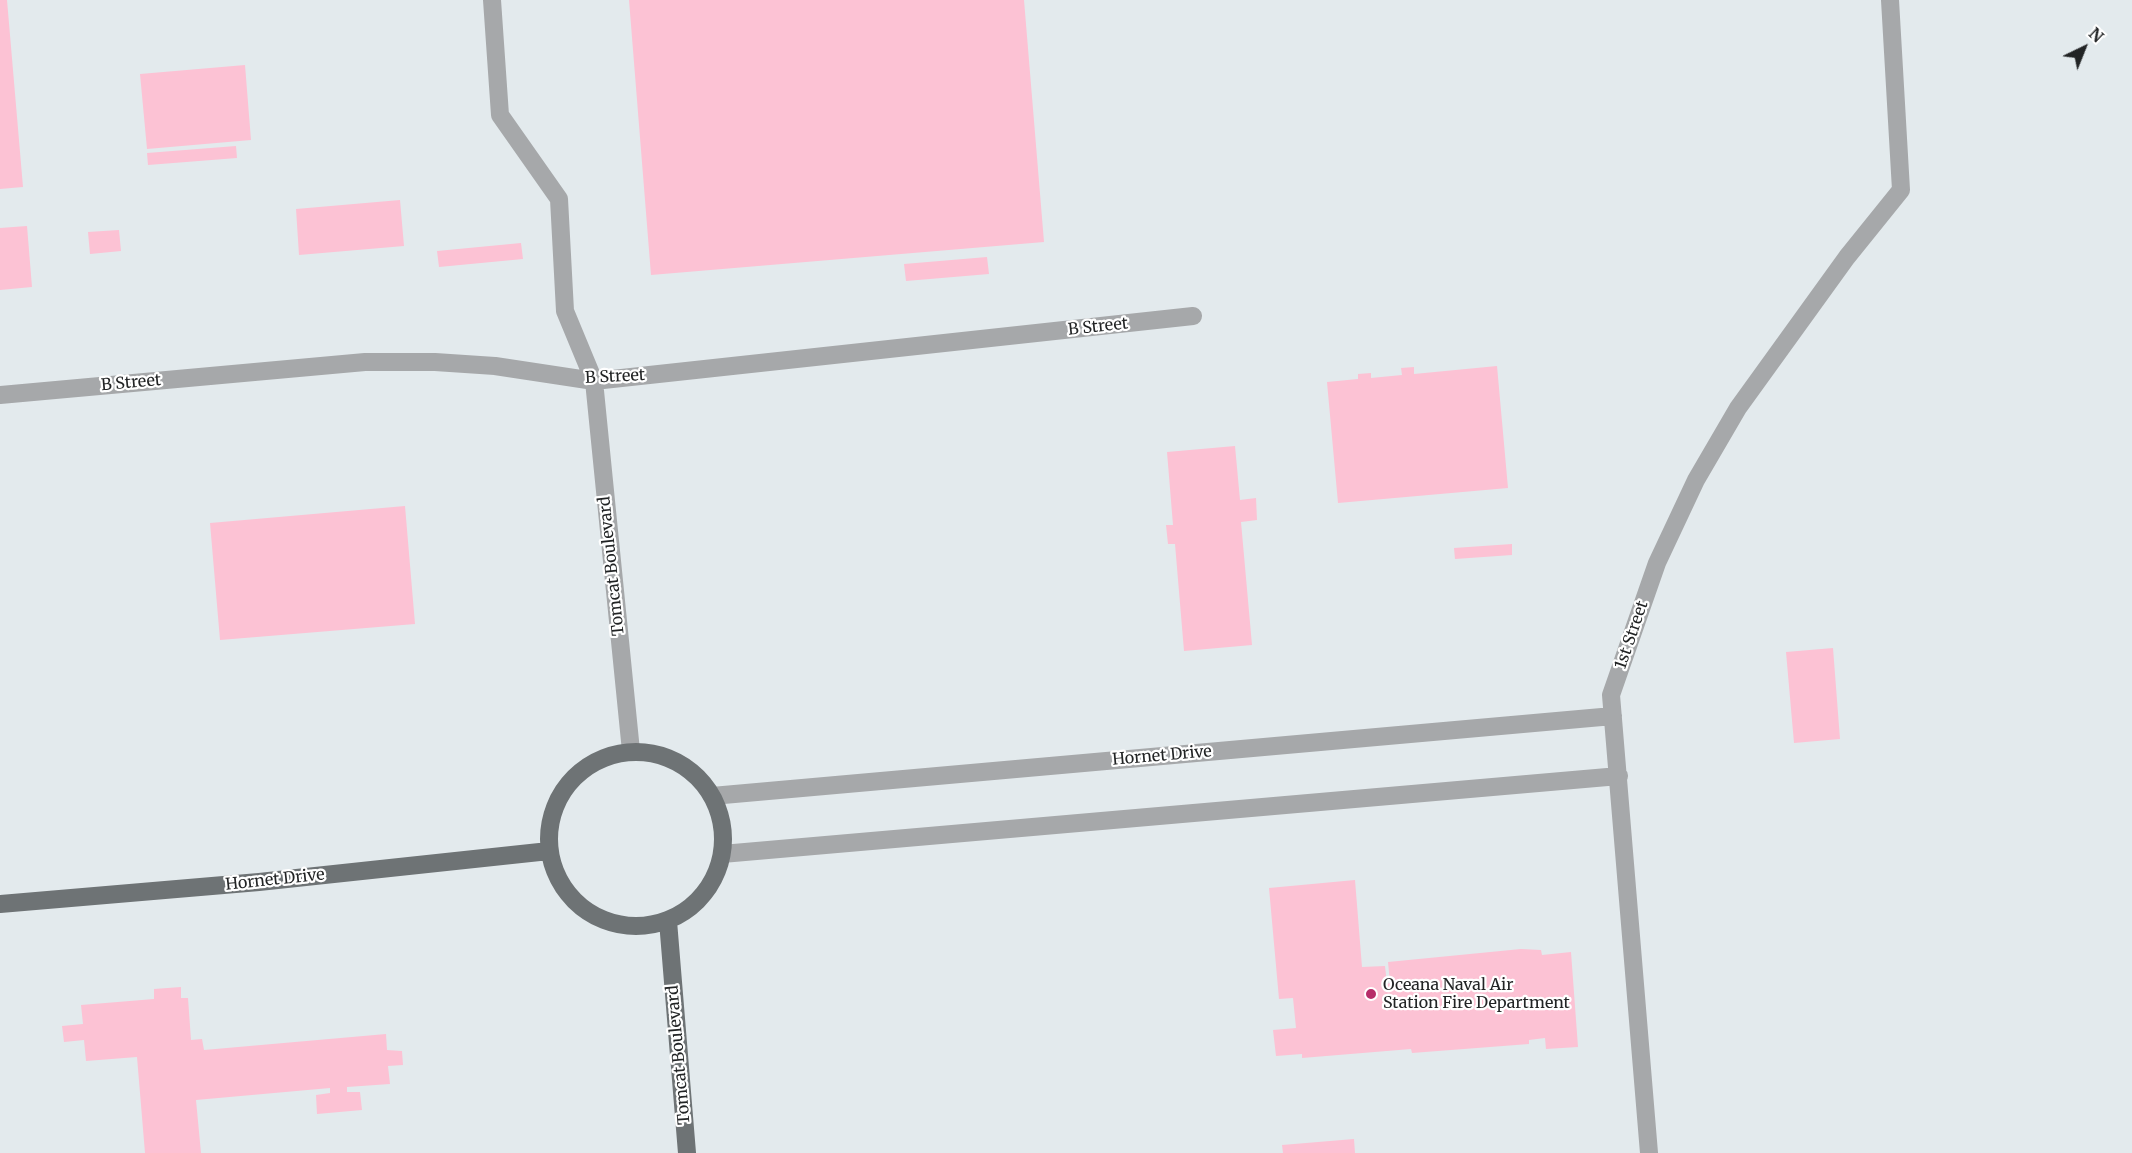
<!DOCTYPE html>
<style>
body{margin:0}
#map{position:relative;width:2132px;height:1153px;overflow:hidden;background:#e3eaed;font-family:Merriweather,serif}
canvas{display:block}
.north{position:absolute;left:2054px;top:18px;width:60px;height:60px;-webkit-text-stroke:4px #fff;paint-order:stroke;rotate:43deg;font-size:16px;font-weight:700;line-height:24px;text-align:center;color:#222425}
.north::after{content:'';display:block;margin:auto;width:21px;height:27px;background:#222425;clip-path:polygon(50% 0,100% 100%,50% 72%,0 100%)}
</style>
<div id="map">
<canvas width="2132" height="1153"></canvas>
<div class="north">N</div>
</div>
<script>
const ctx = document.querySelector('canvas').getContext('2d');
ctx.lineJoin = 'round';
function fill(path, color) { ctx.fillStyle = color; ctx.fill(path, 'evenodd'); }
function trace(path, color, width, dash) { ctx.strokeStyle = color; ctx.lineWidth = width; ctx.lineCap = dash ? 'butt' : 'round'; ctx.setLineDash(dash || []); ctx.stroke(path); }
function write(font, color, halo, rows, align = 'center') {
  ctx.font = font + ' Merriweather,serif'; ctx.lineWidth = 4.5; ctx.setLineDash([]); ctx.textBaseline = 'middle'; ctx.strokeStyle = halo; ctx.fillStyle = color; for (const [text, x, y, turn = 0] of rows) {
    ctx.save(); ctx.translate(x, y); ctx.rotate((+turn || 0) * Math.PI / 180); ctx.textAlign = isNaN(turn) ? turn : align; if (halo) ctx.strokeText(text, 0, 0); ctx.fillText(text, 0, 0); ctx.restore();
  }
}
fill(new Path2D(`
 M 0,0 L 7,0 L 23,187 L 0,189 Z
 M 629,0 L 1024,0 L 1044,242 L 651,275 Z
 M 245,65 L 251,140 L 147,149 L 140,74 Z
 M 236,146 L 237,158 L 148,165 L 147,153 Z
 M 400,200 L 404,246 L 299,255 L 296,209 Z
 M 27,226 L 32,287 L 0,290 L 0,228 Z
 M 119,230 L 121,251 L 90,254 L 88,232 Z
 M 521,243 L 523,259 L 439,267 L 437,251 Z
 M 987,257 L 989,274 L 906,281 L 904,264 Z
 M 1497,366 L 1508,488 L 1338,503 L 1327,382 L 1358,379 L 1358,374 L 1371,373 L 1371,378 L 1402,375 L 1401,368 L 1414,367 L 1414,374 Z
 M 1235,446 L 1240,500 L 1256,498 L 1257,520 L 1241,522 L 1252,645 L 1184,651 L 1175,544 L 1168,544 L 1166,525 L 1173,525 L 1167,452 Z
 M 405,506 L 415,624 L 220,640 L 210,523 Z
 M 1512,544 L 1512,555 L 1455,559 L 1454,548 Z
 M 1833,648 L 1840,739 L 1794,743 L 1786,652 Z
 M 1355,880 L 1362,967 L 1385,966 L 1387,984 L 1390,983 L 1388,962 L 1521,949 L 1541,950 L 1542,955 L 1571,952 L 1578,1047 L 1546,1049 L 1545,1038 L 1529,1040 L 1529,1044 L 1412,1053 L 1411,1049 L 1302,1058 L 1302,1054 L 1276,1056 L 1273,1030 L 1296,1028 L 1293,998 L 1279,999 L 1269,888 Z
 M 181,987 L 181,998 L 188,998 L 191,1040 L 202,1039 L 204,1050 L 386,1034 L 387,1050 L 402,1051 L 403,1065 L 388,1066 L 390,1084 L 347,1087 L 347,1092 L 360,1092 L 362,1110 L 317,1114 L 316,1095 L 330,1093 L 330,1088 L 196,1100 L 201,1153 L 145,1153 L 137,1057 L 86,1061 L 84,1040 L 64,1042 L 62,1026 L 83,1024 L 81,1005 L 154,999 L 154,989 Z
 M 1354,1139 L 1355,1153 L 1283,1153 L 1282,1145 Z`), '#fcc2d4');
trace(new Path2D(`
 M 492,0 L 500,115 L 559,199 L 565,311 L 594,381 L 631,751
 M 0,395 L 365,362 L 435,362 L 495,366 L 594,381 L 1193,316
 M 712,796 L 1613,716
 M 722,854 L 1619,776
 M 1649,1153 L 1611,695 L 1657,563 L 1696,480 L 1738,408 L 1847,257 L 1901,190 L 1890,0`), '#a6a8aa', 18);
trace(new Path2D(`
 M549 839a87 87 0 1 1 174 0a87 87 0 1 1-174 0Z
 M 0,904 L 259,882 L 549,851
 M 668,921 L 687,1153`), '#6e7375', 18);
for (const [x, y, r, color] of [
 [1371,994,6,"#b62d69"]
]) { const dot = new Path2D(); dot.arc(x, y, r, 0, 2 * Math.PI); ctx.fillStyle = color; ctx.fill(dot); trace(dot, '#fff', 2); }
write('16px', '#222425', '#fff', [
 ["B Street",1098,327,-6],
 ["B Street",615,377,-3],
 ["B Street",131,383,-5],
 ["Tomcat Boulevard",612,566,-96],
 ["1st Street",1632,635,-71],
 ["Hornet Drive",1162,756,-5],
 ["Hornet Drive",275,880,-6],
 ["Tomcat Boulevard",679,1055,-95]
]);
write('16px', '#222425', '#fff', [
 ["Oceana Naval Air",1383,985],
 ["Station Fire Department",1383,1003]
], 'left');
</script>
